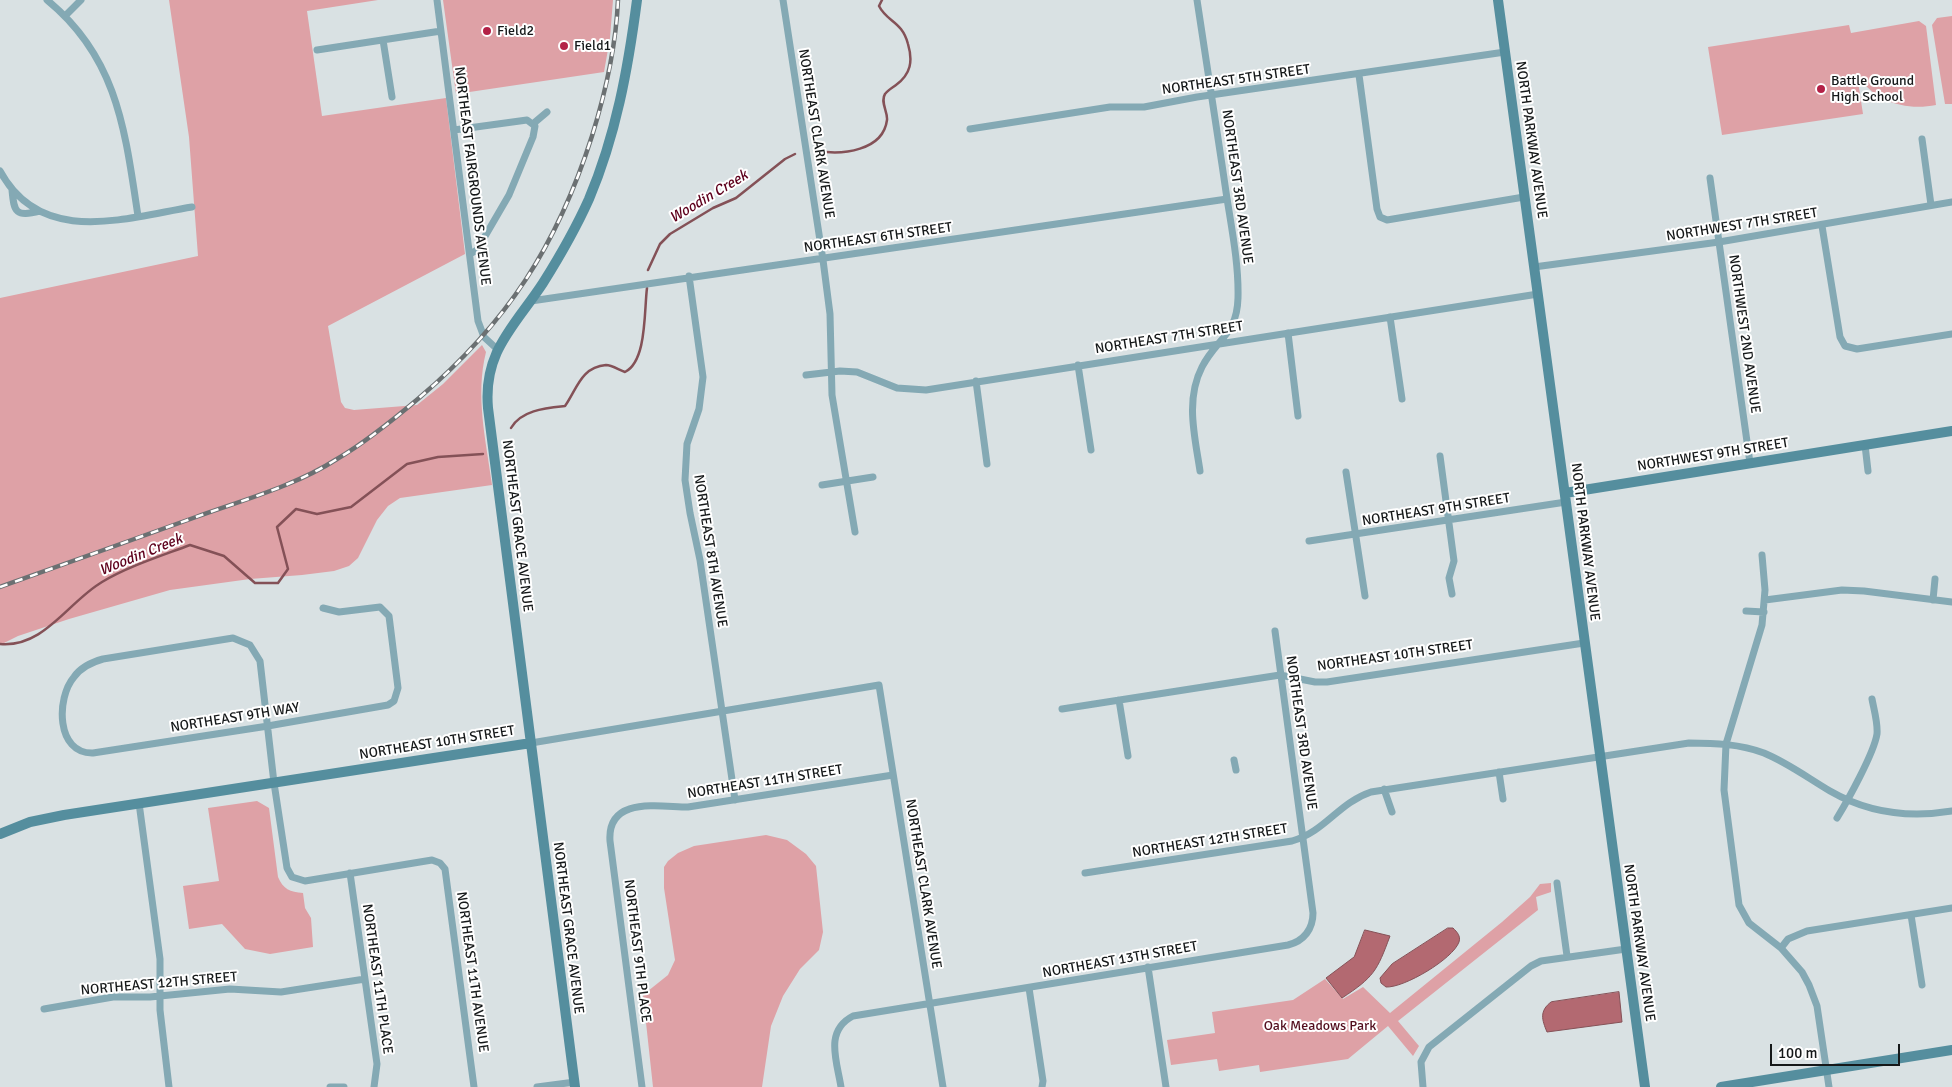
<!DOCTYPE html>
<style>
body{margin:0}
#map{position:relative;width:1952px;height:1087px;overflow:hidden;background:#d9e1e3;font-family:Signika,sans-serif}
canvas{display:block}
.scale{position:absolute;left:1770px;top:1044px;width:130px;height:22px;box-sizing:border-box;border:2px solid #151819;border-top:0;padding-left:6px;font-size:15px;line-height:18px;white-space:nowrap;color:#151819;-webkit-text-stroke:4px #fff;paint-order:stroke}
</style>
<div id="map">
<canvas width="1952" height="1087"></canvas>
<div class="scale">100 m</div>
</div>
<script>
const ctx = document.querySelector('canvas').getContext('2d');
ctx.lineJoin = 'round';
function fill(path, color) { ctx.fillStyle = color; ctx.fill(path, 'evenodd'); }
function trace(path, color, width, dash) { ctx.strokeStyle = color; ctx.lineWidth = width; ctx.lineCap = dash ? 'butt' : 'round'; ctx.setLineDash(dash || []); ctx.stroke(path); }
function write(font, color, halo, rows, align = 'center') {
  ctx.font = font + ' Signika,sans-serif'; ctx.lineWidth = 4; ctx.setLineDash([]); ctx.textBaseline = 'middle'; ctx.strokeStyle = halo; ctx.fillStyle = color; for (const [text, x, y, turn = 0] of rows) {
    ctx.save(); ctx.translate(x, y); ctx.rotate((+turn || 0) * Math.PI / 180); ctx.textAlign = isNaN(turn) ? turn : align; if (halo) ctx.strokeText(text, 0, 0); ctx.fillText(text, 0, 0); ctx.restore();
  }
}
fill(new Path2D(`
 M 169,0 L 378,0 L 307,11 L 322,116 L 446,98 L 465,254 L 328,326 L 341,402 L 345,408 L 354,410 L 417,405 L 443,384 L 482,345 L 486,352 C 475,396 486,440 492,485 L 400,498 L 388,506 L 377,520 L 358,558 L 349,566 L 334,571 L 302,575 L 250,579 L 170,590 L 69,619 L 18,636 L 0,645 L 0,298 L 198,256 L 189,137 Z
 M 443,0 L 613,0 L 610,38 L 604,72 L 456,94 Z
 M 1952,16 L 1952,104 L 1945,104 L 1932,25 L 1937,18 Z
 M 1919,21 L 1926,26 L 1936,105 C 1906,111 1875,102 1857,75 L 1863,114 L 1722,135 L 1708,47 L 1849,25 L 1851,33 Z
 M 257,801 L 269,808 L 278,877 C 283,889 290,892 303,893 L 305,908 L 311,918 L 313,947 L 270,954 L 245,949 L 222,924 L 189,929 L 183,886 L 219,881 L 208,808 Z
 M 766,835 L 787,840 L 806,854 L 816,866 L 823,932 L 819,950 L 800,969 L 783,996 L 771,1026 L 762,1087 L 653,1087 L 643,995 L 668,975 L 675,960 L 664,888 L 664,867 L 668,861 L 678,853 L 694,846 Z
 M 1551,883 L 1551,892 L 1536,897 L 1538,910 L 1398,1021 L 1419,1046 L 1413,1056 L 1388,1026 L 1348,1059 L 1260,1072 L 1259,1065 L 1219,1071 L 1217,1059 L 1171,1065 L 1167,1040 L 1215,1033 L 1212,1012 L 1293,1000 L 1325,979 L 1343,999 L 1363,987 L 1390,1013 L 1502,922 L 1530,897 L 1540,884 Z`), '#dea1a6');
const water = new Path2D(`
 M 1448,928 L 1453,928 C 1457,932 1461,936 1459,942 C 1453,959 1404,988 1386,987 L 1381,983 L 1380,978 L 1392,964 Z
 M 1365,930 L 1390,936 C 1377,971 1374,977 1342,998 L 1326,978 L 1354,957 Z
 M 1619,992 L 1622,1022 L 1547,1032 C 1542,1020 1539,1011 1551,1002 Z`);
fill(water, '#b36971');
trace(water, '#845157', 1);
trace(new Path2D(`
 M 818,151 C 842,155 883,151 887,120 C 888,112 880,102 885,94 C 888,90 892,88 896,85 C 911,74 913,61 908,44 C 902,21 887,22 879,6 L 882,0
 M 648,270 L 660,244 L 670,234 L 713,208 L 736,198 L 785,159 L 795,154
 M 511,428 C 521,410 546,408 565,406 C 577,389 581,367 606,365 C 612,365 619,370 625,372 C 647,361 644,311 647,288
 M 0,644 C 44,648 68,602 102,582 C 129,566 161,556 190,545 L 224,556 L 255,583 L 278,583 L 288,569 L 277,527 L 296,509 L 317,514 L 351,507 L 407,464 L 438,457 L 483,454`), '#845157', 2.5);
trace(new Path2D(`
 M 47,0 C 118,58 125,131 138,216
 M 437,0 L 478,321 L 484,337 L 497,349
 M 783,0 L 823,260 L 830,314 L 832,395 L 855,532
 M 1197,0 C 1206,61 1216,123 1225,185 C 1230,221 1239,261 1238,298 C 1237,335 1217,338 1202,367 C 1185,400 1195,437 1200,471
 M 65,16 L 81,0
 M 383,40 L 392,97
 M 317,50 L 441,31
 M 1359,75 L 1377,209 L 1380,217 L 1387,220 L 1524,197
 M 534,123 L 547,112
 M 970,129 L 1110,107 L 1144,107 L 1197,97 L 1505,52
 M 454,130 L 527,120 L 535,126 L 533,137 L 509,195 L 477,250 L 470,254
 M 1922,139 L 1931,205
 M 0,171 C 41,247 125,218 192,207
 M 1710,178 L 1750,463
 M 12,190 C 14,213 16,217 40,211
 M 1822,226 L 1840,337 L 1845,346 L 1857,349 L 1952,334
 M 1534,267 L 1719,242 L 1952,202
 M 689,276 L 703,377 L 699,409 L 687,444 L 685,480 L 690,513 L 700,560 L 735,800
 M 531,301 L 1227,199
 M 1390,317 L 1402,399
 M 1288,333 L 1298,416
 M 1078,365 L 1091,450
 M 806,375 L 840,371 L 857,372 L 897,388 L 926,390 L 1538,294
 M 976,381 L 987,464
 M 1865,445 L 1868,471
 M 1440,456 L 1454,561 L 1449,578 L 1452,594
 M 1346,472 L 1365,596
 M 822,485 L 873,477
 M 1309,541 L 1566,502
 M 1762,555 L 1765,590 L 1762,625 L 1726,744 L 1724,790 L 1739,905 L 1749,923 L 1781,948 L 1802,972 L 1809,985 L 1817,1006 L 1829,1087
 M 1765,600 L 1842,590 L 1864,591 L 1952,602
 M 1933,600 L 1935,579
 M 323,608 L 339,612 L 380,607 L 389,616 L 398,688 L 394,701 L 388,705 L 279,724 L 268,726 L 93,753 C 56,754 56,698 74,677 C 81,667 92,662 103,659 L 233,638 L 250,645 L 260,661 L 274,783 L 287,868 L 292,877 L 305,881 L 432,860 L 440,863 L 445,869 L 474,1087
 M 1746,611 L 1764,612
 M 1119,700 L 1128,756
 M 1062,709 L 1280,675 L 1315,682 L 1327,682 L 1584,643
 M 531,743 L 879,685 L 943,1087
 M 1234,760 L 1236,770
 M 1499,772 L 1503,799
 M 1384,789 L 1392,812
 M 139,803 L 160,959 L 160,1010 L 169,1087
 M 1837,818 C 1848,800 1874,753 1877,734 C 1878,723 1874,710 1872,699
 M 350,873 L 377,1064 L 374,1087
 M 1085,873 L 1292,841 C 1326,831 1338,803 1371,792 L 1689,743 C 1715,743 1740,744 1764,753 C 1788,763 1808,778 1830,791 C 1868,813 1910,818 1952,811
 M 1557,883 L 1567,956
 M 1911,915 L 1922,985
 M 1781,948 L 1788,939 L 1807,931 L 1952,908
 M 1148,967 L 1166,1087
 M 1029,988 L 1043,1081 L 1042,1087
 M 44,1009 L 113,997 L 150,997 L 230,989 L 281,992 L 365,979
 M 330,1087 L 344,1087
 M 537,1087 L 575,1082
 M 642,1087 L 610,841 C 607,796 659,807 688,807 L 893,775
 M 841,1087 C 837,1061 824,1031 853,1016 L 1288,945 C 1304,941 1313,929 1313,913 L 1275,631
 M 1423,1087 L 1421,1062 L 1429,1047 L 1531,966 L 1541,961 L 1626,949`), '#84a9b4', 7);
trace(new Path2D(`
 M 1498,0 L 1645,1087
 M 1565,493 L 1952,431
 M 0,834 L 30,822 L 64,815 L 531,743
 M 575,1087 L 488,408 C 483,351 515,326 543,283 C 560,256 576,228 589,199 C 616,135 628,69 637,0
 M 1721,1087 L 1952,1050`), '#558e9e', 10);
const rail = new Path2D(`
 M 0,587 C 65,564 131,540 196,517 C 243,500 295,486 337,459 C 366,442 393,420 419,398 C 507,323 557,246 592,136 C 606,91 616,47 618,0`);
trace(rail, '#6b7072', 4.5);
trace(rail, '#fff', 2.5, [8]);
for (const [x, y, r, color] of [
 [487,31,5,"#b32146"],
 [564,46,5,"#b32146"],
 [1821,89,5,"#b32146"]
]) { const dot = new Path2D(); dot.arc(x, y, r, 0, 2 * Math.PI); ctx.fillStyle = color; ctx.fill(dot); trace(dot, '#fff', 2); }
write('14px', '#151819', '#fff', [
 ["Field2",497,31],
 ["Field1",574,46],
 ["Battle Ground",1831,81],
 ["High School",1831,97]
], 'left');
write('14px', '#151819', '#fff', [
 ["NORTHEAST 5TH STREET",1236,80,-8],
 ["NORTHEAST CLARK AVENUE",816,134,81],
 ["NORTH PARKWAY AVENUE",1531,140,82],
 ["NORTHEAST FAIRGROUNDS AVENUE",472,176,83],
 ["NORTHEAST 3RD AVENUE",1237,187,82],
 ["NORTHWEST 7TH STREET",1742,225,-9],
 ["NORTHEAST 6TH STREET",878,238,-8],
 ["NORTHWEST 2ND AVENUE",1744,334,82],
 ["NORTHEAST 7TH STREET",1169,338,-9],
 ["NORTHWEST 9TH STREET",1713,455,-9],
 ["NORTHEAST 9TH STREET",1436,510,-9],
 ["NORTHEAST GRACE AVENUE",517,526,83],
 ["NORTH PARKWAY AVENUE",1585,542,83],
 ["NORTHEAST 8TH AVENUE",710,551,81],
 ["NORTHEAST 10TH STREET",1395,656,-8],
 ["NORTHEAST 9TH WAY",235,718,-9],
 ["NORTHEAST 3RD AVENUE",1301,733,82],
 ["NORTHEAST 10TH STREET",437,743,-9],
 ["NORTHEAST 11TH STREET",765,782,-9],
 ["NORTHEAST 12TH STREET",1210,841,-9],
 ["NORTHEAST CLARK AVENUE",923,884,81],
 ["NORTHEAST GRACE AVENUE",568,928,83],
 ["NORTH PARKWAY AVENUE",1639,943,82],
 ["NORTHEAST 9TH PLACE",637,951,83],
 ["NORTHEAST 13TH STREET",1120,960,-10],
 ["NORTHEAST 11TH AVENUE",472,972,82],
 ["NORTHEAST 11TH PLACE",377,979,82],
 ["NORTHEAST 12TH STREET",159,984,-5]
]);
write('14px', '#530e1e', '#fff', [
 ["Oak Meadows Park",1320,1026]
]);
write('italic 15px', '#5e001c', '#fff', [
 ["Woodin Creek",709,197,-31],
 ["Woodin Creek",141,555,-22]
]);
</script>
